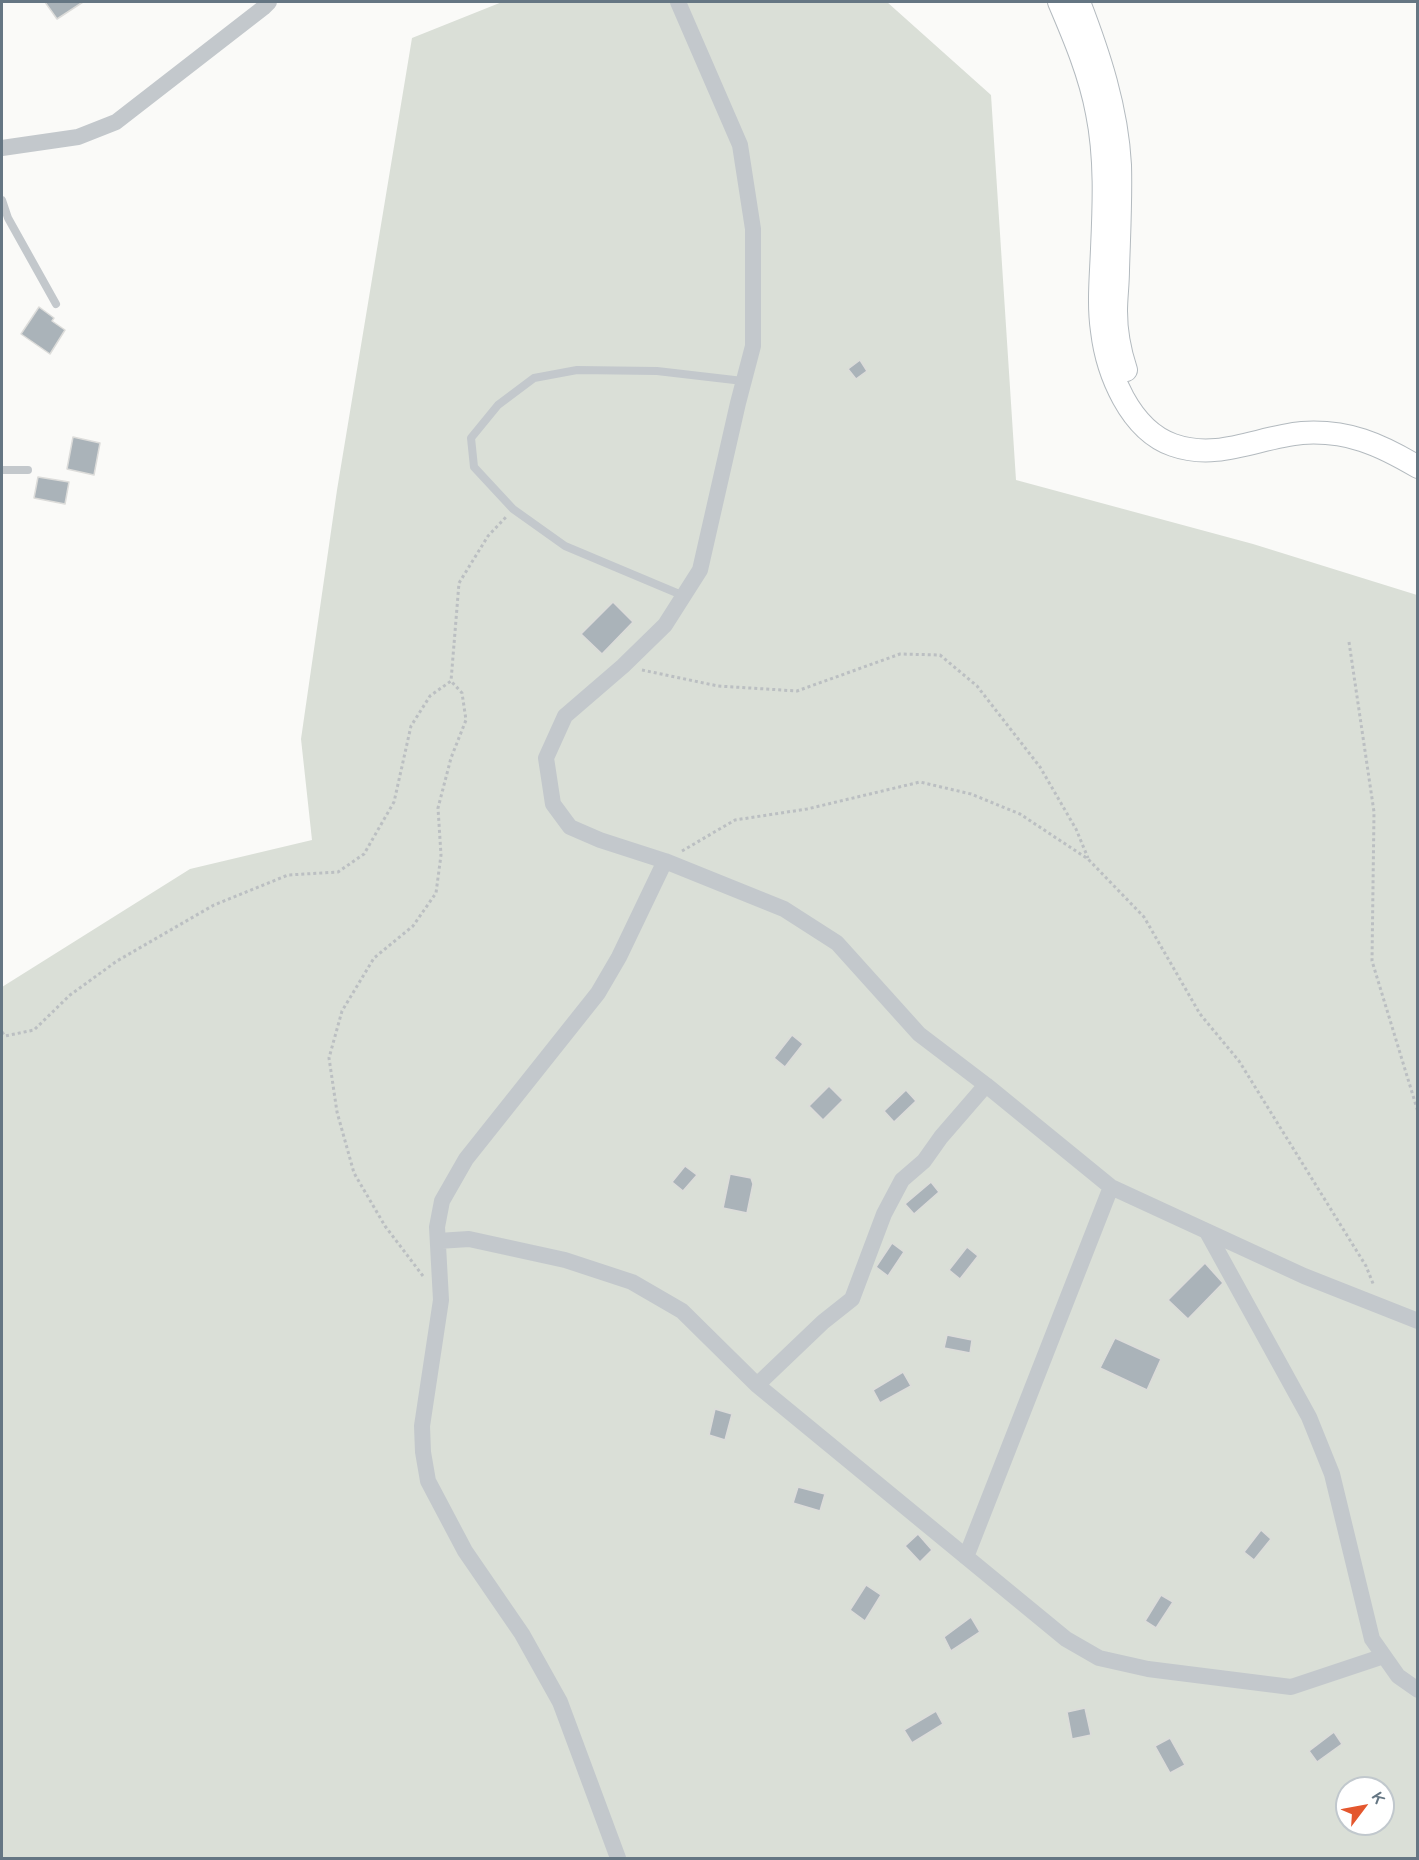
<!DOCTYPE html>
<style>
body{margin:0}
#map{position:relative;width:1419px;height:1860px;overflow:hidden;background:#fafaf8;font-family:Quicksand,sans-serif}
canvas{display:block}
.frame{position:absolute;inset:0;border:3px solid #657683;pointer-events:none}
.north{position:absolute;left:1335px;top:1776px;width:60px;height:60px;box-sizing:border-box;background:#fff;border:2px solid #c1c8cd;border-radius:50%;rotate:58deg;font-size:16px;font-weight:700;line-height:24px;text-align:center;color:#657683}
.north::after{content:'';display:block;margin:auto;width:21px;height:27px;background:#e4572e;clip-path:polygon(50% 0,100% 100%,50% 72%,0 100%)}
</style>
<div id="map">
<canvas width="1419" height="1860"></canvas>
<div class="frame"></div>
<div class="north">K</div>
</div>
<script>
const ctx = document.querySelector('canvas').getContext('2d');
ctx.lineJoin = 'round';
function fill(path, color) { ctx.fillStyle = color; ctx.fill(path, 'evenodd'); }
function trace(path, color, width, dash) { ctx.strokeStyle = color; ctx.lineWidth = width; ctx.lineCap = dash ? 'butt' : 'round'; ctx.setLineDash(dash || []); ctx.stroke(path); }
fill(new Path2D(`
 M 502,2 L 887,2 L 991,95 L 1016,480 L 1253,544 L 1417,595 L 1417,1858 L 2,1858 L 2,987 L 190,869 L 312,840 L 301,739 L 337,490 L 412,38 ZM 1347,1788 L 1383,1788 L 1383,1824 L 1347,1824 Z`), '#dadfd7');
const building = new Path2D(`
 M 45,2 L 83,2 L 57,19 Z
 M 39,307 L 54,318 L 52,321 L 65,330 L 50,354 L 21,334 Z
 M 860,360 L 867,371 L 856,379 L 848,369 Z
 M 73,437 L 100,443 L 94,475 L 67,469 Z
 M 38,477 L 69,482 L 65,504 L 34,498 Z
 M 613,602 L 633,622 L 602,654 L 581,634 Z
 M 792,1035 L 803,1044 L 785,1067 L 774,1058 Z
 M 829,1086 L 843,1100 L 823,1120 L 809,1106 Z
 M 906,1090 L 916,1101 L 894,1122 L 884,1111 Z
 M 685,1166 L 697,1175 L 683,1191 L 672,1182 Z
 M 730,1174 L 751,1178 L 753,1184 L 747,1213 L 723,1208 Z
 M 931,1182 L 939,1192 L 914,1214 L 905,1204 Z
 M 892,1243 L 904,1252 L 888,1276 L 876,1267 Z
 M 967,1247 L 978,1256 L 960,1279 L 949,1270 Z
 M 1205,1263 L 1223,1283 L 1188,1319 L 1168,1300 Z
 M 947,1335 L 972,1340 L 970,1353 L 944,1348 Z
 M 1115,1338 L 1161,1359 L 1147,1390 L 1100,1368 Z
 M 903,1372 L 911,1386 L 880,1403 L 873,1390 Z
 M 715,1409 L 732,1414 L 725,1440 L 709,1435 Z
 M 798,1487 L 825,1494 L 820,1511 L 793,1503 Z
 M 1261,1530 L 1271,1539 L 1254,1560 L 1244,1552 Z
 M 918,1534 L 932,1550 L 920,1562 L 905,1546 Z
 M 866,1585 L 881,1595 L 865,1621 L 850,1610 Z
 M 1161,1595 L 1173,1602 L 1156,1628 L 1145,1621 Z
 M 971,1617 L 980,1632 L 951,1651 L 944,1637 Z
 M 1085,1708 L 1091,1735 L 1072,1739 L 1067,1712 Z
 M 936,1711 L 943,1724 L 912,1743 L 904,1730 Z
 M 1334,1732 L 1342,1744 L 1317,1762 L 1309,1751 Z
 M 1170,1738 L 1185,1765 L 1170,1773 L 1155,1746 Z`);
fill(building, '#aab3b9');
trace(building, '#dcdcda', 1.5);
const secondary = new Path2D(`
 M 1059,2 C 1074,37 1090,75 1097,113 C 1106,157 1104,205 1102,249 C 1101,276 1098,304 1102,331 C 1107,373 1130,430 1173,445 C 1218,461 1258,437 1302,433 C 1348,430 1379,444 1418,467
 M 1079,2 C 1099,54 1117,108 1120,165 C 1121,200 1119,236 1118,270 C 1118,284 1116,298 1116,311 C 1116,330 1120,352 1126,370`);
trace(secondary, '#b3babf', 24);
trace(new Path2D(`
 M 1349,642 L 1374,812 L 1372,961 L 1418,1112
 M 642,670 L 718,686 L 797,691 L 900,654 L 940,655 L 977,686 L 1040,767 L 1076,829 L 1088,858
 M 682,851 L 735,820 L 807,809 L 920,782 L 971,794 L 1020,814 L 1088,859 L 1144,917 L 1200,1014 L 1239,1061 L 1366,1266 L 1374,1286
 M 2,1032 L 5,1036 L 34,1030 L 70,995 L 117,961 L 214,905 L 288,875 L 338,872 L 364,854 L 394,802 L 411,726 L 430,696 L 451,681 L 459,583 L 488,536 L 506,517
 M 423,1276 L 385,1226 L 354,1173 L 337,1112 L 329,1058 L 342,1011 L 374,958 L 413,926 L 436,893 L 441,855 L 438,808 L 451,758 L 466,720 L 462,693 L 451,681`), '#bbbfc2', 3, [3, 3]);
trace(new Path2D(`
 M 2,200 L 8,218 L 56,304
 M 2,470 L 28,470
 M 684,596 L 565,546 L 513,509 L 474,467 L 471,438 L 498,405 L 534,378 L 577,370 L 657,371 L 743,381`), '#c3c8cc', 8);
trace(new Path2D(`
 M 678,2 L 740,145 L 753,229 L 753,346 L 738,403 L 700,570 L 665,625 L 623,666 L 565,716 L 546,758 L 553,804 L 570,827 L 600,840 L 665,861 L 784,909 L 837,943 L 919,1034 L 986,1085 L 1111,1187 L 1304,1276 L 1418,1321
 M 2,148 L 78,137 L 116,122 L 263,8 L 269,2
 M 1207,1232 L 1309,1417 L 1332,1474 L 1372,1639 L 1398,1676 L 1418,1690
 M 438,1241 L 469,1239 L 565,1260 L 632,1282 L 682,1311 L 757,1385 L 1066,1639 L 1099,1658 L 1148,1669 L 1291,1687 L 1384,1656
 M 757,1385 L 823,1322 L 852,1299 L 884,1214 L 902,1180 L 924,1161 L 941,1137 L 986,1085
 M 966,1557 L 1111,1187
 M 618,1858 L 560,1702 L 522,1634 L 465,1551 L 428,1481 L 423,1452 L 422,1426 L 441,1300 L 437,1227 L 442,1201 L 466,1159 L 598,993 L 619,957 L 665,861`), '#c3c8cc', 16);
trace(secondary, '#fff', 22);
</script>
